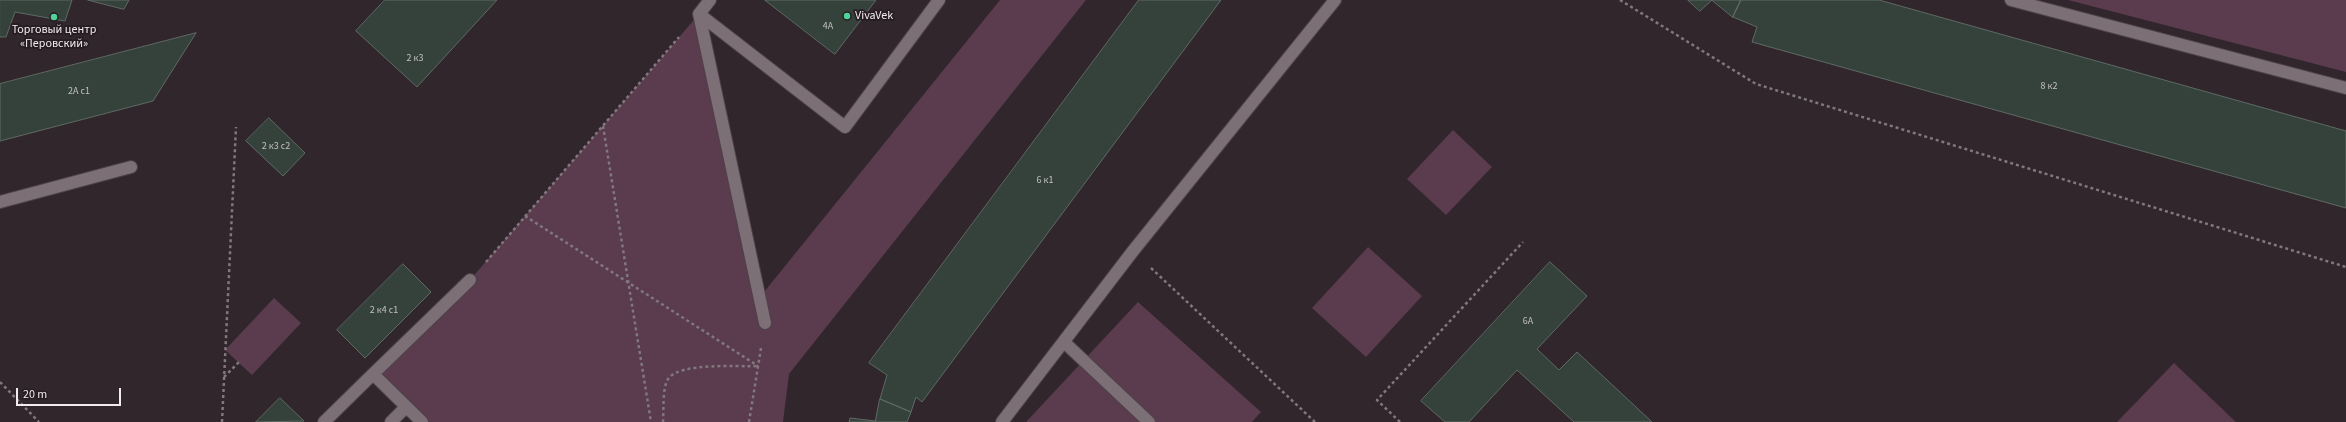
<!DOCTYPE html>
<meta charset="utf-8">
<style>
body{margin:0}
#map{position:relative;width:2346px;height:422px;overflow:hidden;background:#30262c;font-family:"Source Sans 3",sans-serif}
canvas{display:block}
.scale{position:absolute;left:16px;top:388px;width:105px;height:18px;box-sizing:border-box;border:2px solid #f1eaee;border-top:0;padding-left:5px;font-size:12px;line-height:14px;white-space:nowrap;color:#f1eaee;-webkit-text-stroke:3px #261c22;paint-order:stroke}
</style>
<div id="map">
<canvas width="2346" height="422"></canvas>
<div class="scale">20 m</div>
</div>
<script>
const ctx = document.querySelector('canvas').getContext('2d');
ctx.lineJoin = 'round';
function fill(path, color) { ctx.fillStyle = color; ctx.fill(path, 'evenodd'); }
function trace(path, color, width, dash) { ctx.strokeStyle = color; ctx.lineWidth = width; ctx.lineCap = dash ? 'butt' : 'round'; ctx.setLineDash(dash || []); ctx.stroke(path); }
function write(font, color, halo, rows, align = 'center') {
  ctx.font = font + ' "Source Sans 3",sans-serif'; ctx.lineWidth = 3.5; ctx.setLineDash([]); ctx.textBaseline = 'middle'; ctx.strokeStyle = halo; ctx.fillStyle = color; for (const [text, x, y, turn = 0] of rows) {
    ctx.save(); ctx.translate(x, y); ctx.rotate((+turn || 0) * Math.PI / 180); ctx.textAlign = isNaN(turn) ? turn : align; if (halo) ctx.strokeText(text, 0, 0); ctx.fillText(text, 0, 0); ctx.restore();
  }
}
fill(new Path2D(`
 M 1000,0 L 1086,0 L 789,374 L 783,422 L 422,422 L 373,374 L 470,280 L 699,14 L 760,297 Z
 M 2068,0 L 2346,0 L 2346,72 Z
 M 1453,130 L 1492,167 L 1446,215 L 1407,179 Z
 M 1368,247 L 1422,296 L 1366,357 L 1312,308 Z
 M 274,298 L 301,323 L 252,375 L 225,350 Z
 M 1138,302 L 1261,412 L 1252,422 L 1026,422 Z
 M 2174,363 L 2236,422 L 2117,422 Z`), '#5b3b4e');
const building = new Path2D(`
 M 0,0 L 72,0 L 65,21 L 15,12 L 6,37 L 0,37 Z
 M 88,0 L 129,0 L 124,9 Z
 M 385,0 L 497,0 L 417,87 L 356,31 Z
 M 765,0 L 876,0 L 835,54 Z
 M 1139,0 L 1221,0 L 922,402 L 916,397 L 911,412 L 880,399 L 887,375 L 869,363 Z
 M 1688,0 L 1712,0 L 1700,11 Z
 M 1712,0 L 1741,0 L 1733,17 Z
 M 1741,0 L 1879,0 L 2346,131 L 2346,208 L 1752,42 L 1757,27 L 1733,17 Z
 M 196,33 L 153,101 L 0,141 L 0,84 Z
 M 269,118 L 305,153 L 283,176 L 246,141 Z
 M 1550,262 L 1587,296 L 1537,349 L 1559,370 L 1577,352 L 1652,422 L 1574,422 L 1517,370 L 1469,422 L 1445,422 L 1421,401 Z
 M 403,264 L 431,292 L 365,358 L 337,330 Z
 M 280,398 L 304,421 L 256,422 Z
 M 880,399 L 911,412 L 907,422 L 849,422 L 850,418 L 875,421 Z`);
fill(building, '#35413b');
trace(building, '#5e6b64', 1);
const lane = new Path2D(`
 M 710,0 L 699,14 L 765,323
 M 2011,0 L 2346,88
 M 699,14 L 845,127 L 939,0
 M 0,202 L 131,167
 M 1064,342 L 1149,422
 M 324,422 L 373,374
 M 391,422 L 406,407
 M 422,422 L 373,374 L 470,280
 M 1002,422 L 1133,251 L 1335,0`);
trace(lane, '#4c4348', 14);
trace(new Path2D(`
 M 1620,0 L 1756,84 L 2346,267
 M 603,126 L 651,422
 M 525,216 L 758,366
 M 486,262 L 679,37
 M 1151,268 L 1315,422
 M 224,377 L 239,362
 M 0,382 L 39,422
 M 222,422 L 236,127
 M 663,422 C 664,410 662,389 668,379 C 680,362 737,367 758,366
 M 749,422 L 761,348
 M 1400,422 L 1377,400 L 1523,242`), '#81787d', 2.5, [3, 3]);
trace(lane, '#7c6f76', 12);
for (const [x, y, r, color] of [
 [847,16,4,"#4ed399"],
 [54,17,4,"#4ed399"]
]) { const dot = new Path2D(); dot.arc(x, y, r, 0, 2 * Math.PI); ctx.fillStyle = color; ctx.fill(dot); trace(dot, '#261c22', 1.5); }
write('10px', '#c2c0c1', null, [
 ["4А",828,27],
 ["2 к3",415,59],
 ["8 к2",2049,87],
 ["2А с1",79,92],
 ["2 к3 с2",276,147],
 ["6 к1",1045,181],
 ["2 к4 с1",384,311],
 ["6А",1528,322]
]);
write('12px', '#f1eaee', '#261c22', [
 ["VivaVek",855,16],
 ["Торговый центр",54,30,"center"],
 ["«Перовский»",54,44,"center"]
], 'left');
</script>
